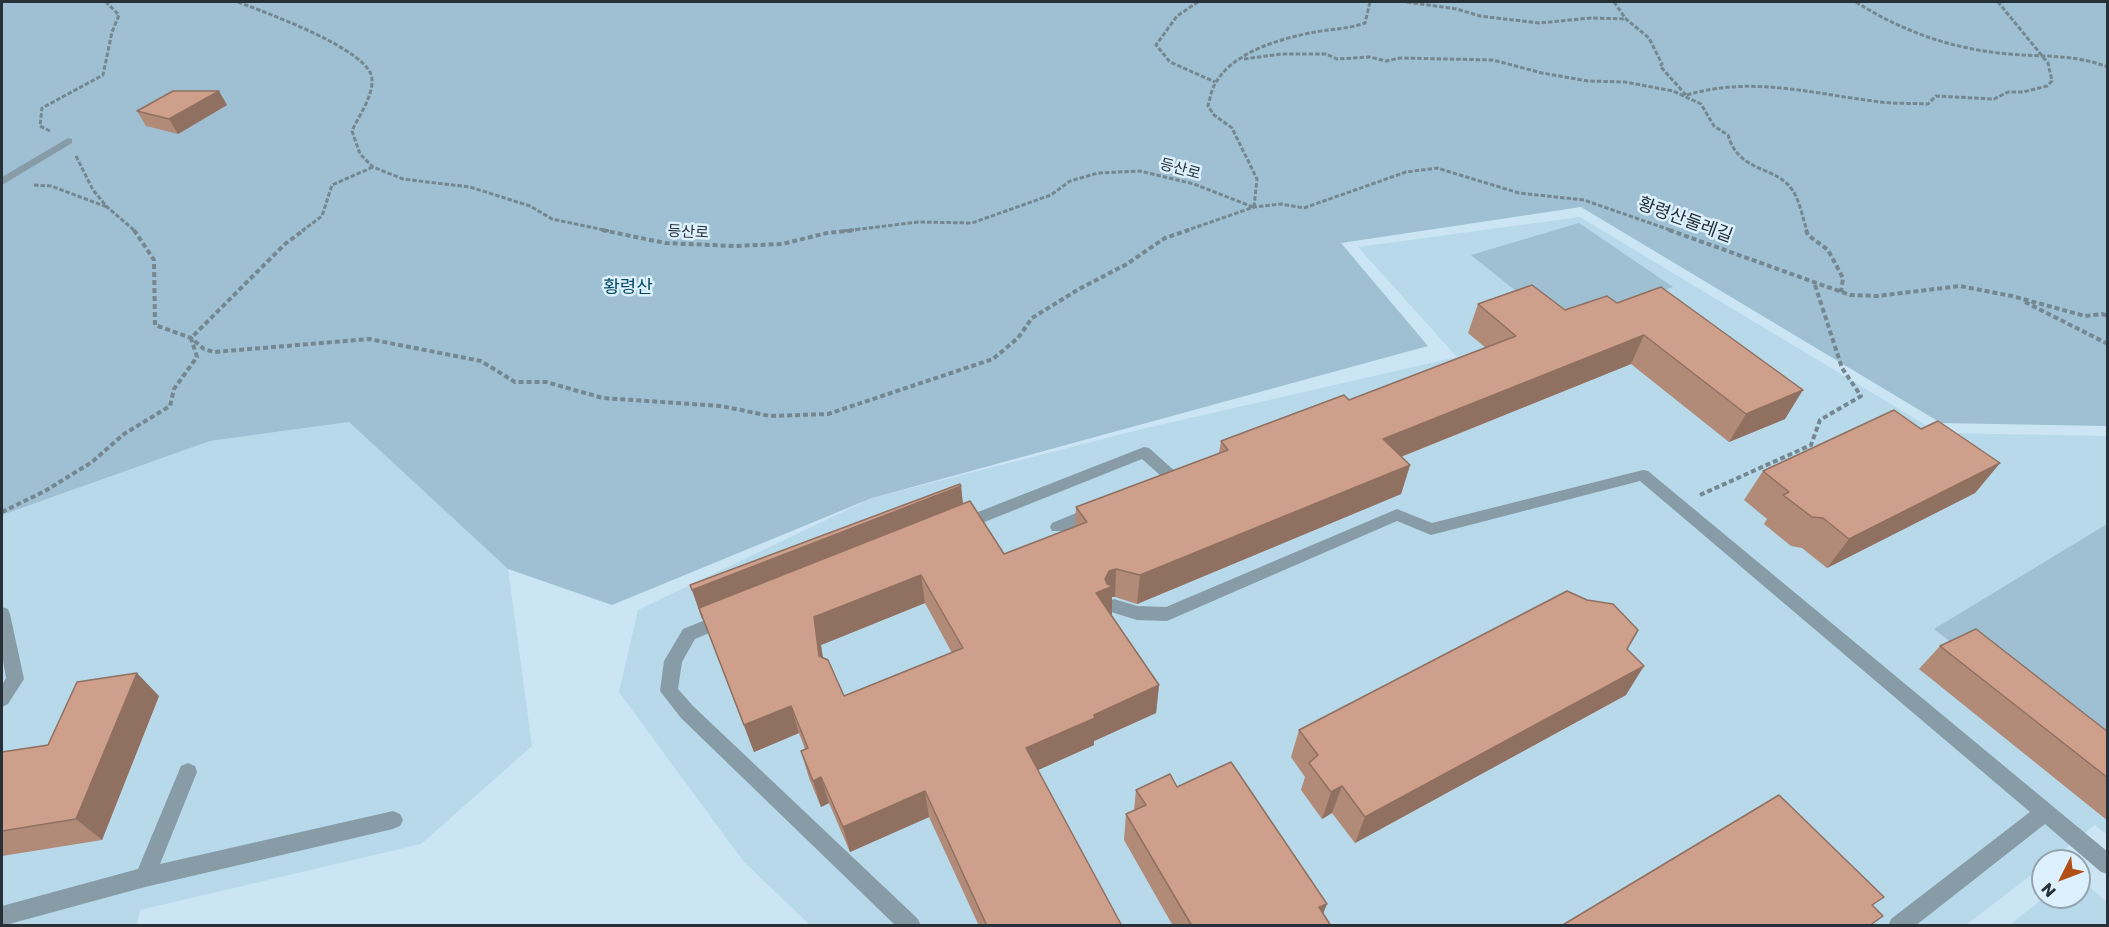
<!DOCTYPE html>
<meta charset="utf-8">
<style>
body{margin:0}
#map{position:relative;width:2109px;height:927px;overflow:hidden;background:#cbe5f4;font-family:Poppins,sans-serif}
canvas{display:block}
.frame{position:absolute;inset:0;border:3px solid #263036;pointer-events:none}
.north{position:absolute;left:2031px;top:849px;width:60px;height:60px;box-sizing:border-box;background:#dcf1fd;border:2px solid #93a4ad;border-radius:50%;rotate:228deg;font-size:16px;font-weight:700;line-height:24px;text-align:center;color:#263036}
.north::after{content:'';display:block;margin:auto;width:21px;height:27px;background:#b24f16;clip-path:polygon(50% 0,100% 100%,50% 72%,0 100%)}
</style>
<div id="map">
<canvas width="2109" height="927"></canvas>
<div class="frame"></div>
<div class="north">N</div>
</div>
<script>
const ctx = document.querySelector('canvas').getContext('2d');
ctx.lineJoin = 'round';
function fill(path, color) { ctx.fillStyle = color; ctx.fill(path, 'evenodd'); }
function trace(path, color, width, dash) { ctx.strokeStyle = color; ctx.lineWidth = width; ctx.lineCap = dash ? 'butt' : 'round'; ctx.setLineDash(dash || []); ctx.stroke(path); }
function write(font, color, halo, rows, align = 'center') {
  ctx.font = font + ' Poppins,"Noto Sans KR",sans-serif'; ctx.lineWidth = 5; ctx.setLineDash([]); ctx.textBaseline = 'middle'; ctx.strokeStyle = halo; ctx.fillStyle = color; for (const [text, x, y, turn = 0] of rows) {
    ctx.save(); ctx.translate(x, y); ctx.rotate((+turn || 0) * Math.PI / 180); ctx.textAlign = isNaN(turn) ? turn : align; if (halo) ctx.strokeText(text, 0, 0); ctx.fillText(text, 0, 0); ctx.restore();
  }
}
fill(new Path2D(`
 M 1580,217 L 1939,433 L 2107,436 L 2107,835 L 2095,825 L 2049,861 L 2043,861 L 2043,866 L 1966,925 L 810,925 L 744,862 L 619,692 L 638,610 L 872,498 L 1142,429 L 1457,357 L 1358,247 Z
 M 349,422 L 508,569 L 532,746 L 421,844 L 140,910 L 137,925 L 2,925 L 2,515 L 210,441 Z
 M 2079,878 L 2107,902 L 2107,925 L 2009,925 L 2045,897 L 2079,897 Z`), '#b7d9ea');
fill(new Path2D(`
 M 2,2 L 2107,2 L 2107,426 L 1941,423 L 1581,207 L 1341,243 L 1428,346 L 872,498 L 612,605 L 508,569 L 349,422 L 210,441 L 2,515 Z
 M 1579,223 L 1673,287 L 1561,327 L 1471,255 Z
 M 2107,524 L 2107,764 L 1934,629 Z`), '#9ec0d2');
trace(new Path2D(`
 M 238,2 C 264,12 371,50 372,79 C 373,97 359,115 352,131 L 360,154 L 373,167 L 403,179 L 470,187 L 530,206 L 552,219 L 609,231
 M 1198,2 L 1177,16 L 1156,45 L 1170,62 L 1215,82
 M 1407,2 L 1457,9 L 1480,16 L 1539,23 L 1591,18 L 1626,19
 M 1614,2 L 1626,19 L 1649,38 L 1662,64 L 1660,66 L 1686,95
 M 1856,2 C 1903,32 1953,49 2008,54 C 2044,57 2073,54 2108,67
 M 1244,59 L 1281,54 L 1326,54 L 1337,59 L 1370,57 L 1386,61 L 1400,58 L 1493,60 L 1542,73 L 1588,81 L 1625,82 L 1673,91 L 1701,104 L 1714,126 L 1728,135 C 1739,174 1777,165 1793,191 C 1800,202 1803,219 1807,231
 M 1687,95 C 1750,76 1810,93 1873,101 C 1891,104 1910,103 1928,104 L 1936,96 L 1994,99 L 2008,92 L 2023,92 L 2047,86 L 2052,81 L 2048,63 L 1998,2
 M 50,131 L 40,126 L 42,108 L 103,75 L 112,32 L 119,15 L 106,2
 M 76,156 L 93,190 L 107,207 L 135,231
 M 34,185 L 51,186 L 107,207
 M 1254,207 L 1257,179 L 1232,128 L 1214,115 L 1208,106 C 1210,99 1211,91 1215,84 C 1232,52 1282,38 1315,32 C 1332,29 1348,29 1365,23 L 1370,2
 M 302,231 L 322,216 L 332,185 L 373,167
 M 843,231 L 919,222 L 972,223 L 1051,195 L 1070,181 L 1098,173 L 1140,171 L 1194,184 L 1253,207
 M 1185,231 L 1254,207 L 1281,204 L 1304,208 L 1406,172 L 1437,168 L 1519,193 L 1584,200 L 1673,231`), '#758791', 3, [4.5, 2]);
trace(new Path2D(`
 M 134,230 L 154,260 L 155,325 L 191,338 L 204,349 L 214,352 L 369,339 L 481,361 L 515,382 L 546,382 L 603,398 L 721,406 L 770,416 L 828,414 L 993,359 L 1018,338 L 1032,318 L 1079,289 L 1127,264 L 1165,238 L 1189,230
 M 602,230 L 665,243 L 734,246 L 782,244 L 827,233 L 856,230
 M 1669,230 L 1850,295 L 1877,296 L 1960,286 L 2012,296 L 2085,316 L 2102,314 L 2108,316
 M 1806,230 L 1808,235 L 1828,250 L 1843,278 L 1841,292
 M 2025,302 L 2108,344
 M 1700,495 L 1811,445 L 1820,420 L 1861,396 L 1842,368 L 1815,285
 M 2,512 L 45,491 L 92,462 L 124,434 L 170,406 L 174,389 L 197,357 L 191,338 L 285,244 L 304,230`), '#758791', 4, [5, 3]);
fill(new Path2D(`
 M 68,138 L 72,139 L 72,143 L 2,185 L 2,177 Z
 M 1144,447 L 1149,448 L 1177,473 L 1180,477 C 1175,485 1164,488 1156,486 L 1153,482 L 1161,476 L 1142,459 L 967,529 L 955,529 L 953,525 L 955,521 Z
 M 1643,470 L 1648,471 L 2108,852 L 2108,874 L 2101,872 L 2045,824 L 1915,926 L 1888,926 L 1891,919 L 2030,812 L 1640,481 L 1431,535 L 1397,521 L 1167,621 L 1137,620 L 1108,611 L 1106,606 L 1108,601 L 1114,599 L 1137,606 L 1166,607 L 1397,509 L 1432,523 Z
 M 1093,506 L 1099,508 L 1101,512 L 1099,516 L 1064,531 L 1052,531 L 1050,527 L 1052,523 Z
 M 2,607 L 8,609 L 10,614 L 24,679 L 8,704 L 2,707 L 2,685 L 6,678 L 2,655 Z
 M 725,612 L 731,614 L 733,619 L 731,624 L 695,639 L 682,662 L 678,689 L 693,706 L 918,919 L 921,926 L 896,926 L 681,718 L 660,691 L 664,661 L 683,629 Z
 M 188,763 L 195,766 L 197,772 L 160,864 L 393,811 L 400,814 L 403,820 L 400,826 L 393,829 L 145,887 L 2,926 L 2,906 L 138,869 L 181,766 Z`), '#879ca7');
fill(new Path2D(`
 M 227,105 L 178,134 L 146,126 L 137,111 Z
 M 1617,303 L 1785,419 L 1729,442 L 1631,364 L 1401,457 L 1410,465 L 1401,494 L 1137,604 L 1115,597 L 1112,597 L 1111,615 L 1159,685 L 1156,713 L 1094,741 L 1094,745 L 1038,770 L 1122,926 L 979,926 L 929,817 L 850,852 L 829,803 L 821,807 L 809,778 L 801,751 L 805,749 L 799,733 L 754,752 L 690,585 L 961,486 L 963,504 L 1004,554 L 1075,527 L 1076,507 L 1219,453 L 1221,441 L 1349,400 L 1486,348 L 1468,333 L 1478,304 L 1565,310 ZM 925,603 L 952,653 L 844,696 L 823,657 L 821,645 Z
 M 1921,429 L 2000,463 L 1975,493 L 1827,568 L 1802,548 L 1791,546 L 1764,524 L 1767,519 L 1744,500 L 1763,471 Z
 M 1940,646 L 2108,732 L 2108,821 L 1919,669 Z
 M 1627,649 L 1626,695 L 1355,843 L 1332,813 L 1322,819 L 1301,790 L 1305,777 L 1291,757 L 1299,730 Z
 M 159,696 L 102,840 L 2,856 L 2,752 L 48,745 Z
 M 1177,787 L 1327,904 L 1323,913 L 1331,926 L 1173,926 L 1124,840 L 1126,814 L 1134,810 L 1136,790 Z`), '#b18a78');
fill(new Path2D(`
 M 219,91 L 227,105 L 178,134 L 169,119 Z
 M 1644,335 L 1631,364 L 1375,467 L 1383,439 Z
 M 1803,390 L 1785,419 L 1729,442 L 1746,414 Z
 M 2000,463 L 1975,493 L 1827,568 L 1849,539 Z
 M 1410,465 L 1401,494 L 1137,604 L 1140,575 Z
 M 961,486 L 964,516 L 702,619 L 692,590 Z
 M 1116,569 L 1115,597 L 1112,597 L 1112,614 L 1095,621 L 1096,593 L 1105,579 L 1109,571 Z
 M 921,575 L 925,603 L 821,645 L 826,683 L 819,656 L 814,617 Z
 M 1644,666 L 1626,695 L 1355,843 L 1365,817 Z
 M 137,673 L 159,696 L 102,840 L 76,819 Z
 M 1159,685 L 1156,713 L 1094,741 L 1094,745 L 1027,775 L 1026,748 L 1094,715 Z
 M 791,706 L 799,733 L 754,752 L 744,725 Z
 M 821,777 L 829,803 L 821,807 L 813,781 Z
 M 1342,786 L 1332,813 L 1322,819 L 1331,792 Z
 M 925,791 L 929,817 L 850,852 L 843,827 Z
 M 1327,904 L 1318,926 L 1319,907 Z`), '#907061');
const building = new Path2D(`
 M 173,91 L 219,91 L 169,119 L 137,111 Z
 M 1532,285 L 1565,310 L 1607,296 L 1617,303 L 1661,287 L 1803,390 L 1746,414 L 1644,335 L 1383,439 L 1410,465 L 1140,575 L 1116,569 L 1109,571 L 1105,579 L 1107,584 L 1113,586 L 1096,593 L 1159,685 L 1094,715 L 1095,718 L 1026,748 L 1122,926 L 987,926 L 925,791 L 843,827 L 821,777 L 813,781 L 801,751 L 808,748 L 791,706 L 744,725 L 699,608 L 970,501 L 1004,554 L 1087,522 L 1076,507 L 1228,450 L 1221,441 L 1344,395 L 1349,400 L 1516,336 L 1478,304 ZM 921,575 L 963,648 L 844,696 L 828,660 L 819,656 L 814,617 Z
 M 1894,410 L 1921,429 L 1938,421 L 2000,463 L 1849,539 L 1823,518 L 1812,517 L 1783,495 L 1789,492 L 1763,471 Z
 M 960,484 L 961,486 L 692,590 L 690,585 Z
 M 1567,591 L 1587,600 L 1613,604 L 1638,630 L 1627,649 L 1644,666 L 1365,817 L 1342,786 L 1331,792 L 1309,763 L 1318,755 L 1299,730 Z
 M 1976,629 L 2108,732 L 2108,778 L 1940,646 Z
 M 137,673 L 76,819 L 2,831 L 2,752 L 48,745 L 77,682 Z
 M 1231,762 L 1327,904 L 1319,907 L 1331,926 L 1192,926 L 1126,814 L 1146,805 L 1136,790 L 1170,774 L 1177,787 Z
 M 1779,795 L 1884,897 L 1872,905 L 1883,916 L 1869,926 L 1561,926 Z`);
fill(building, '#cea08b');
trace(building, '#907061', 1.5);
write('15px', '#263036', '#dcf1fd', [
 ["등산로",1180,170,15],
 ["등산로",688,233,3]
]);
write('18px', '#263036', '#dcf1fd', [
 ["황령산둘레길",1685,221,20]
]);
write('18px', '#044762', '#dcf1fd', [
 ["황령산",628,288]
]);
</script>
